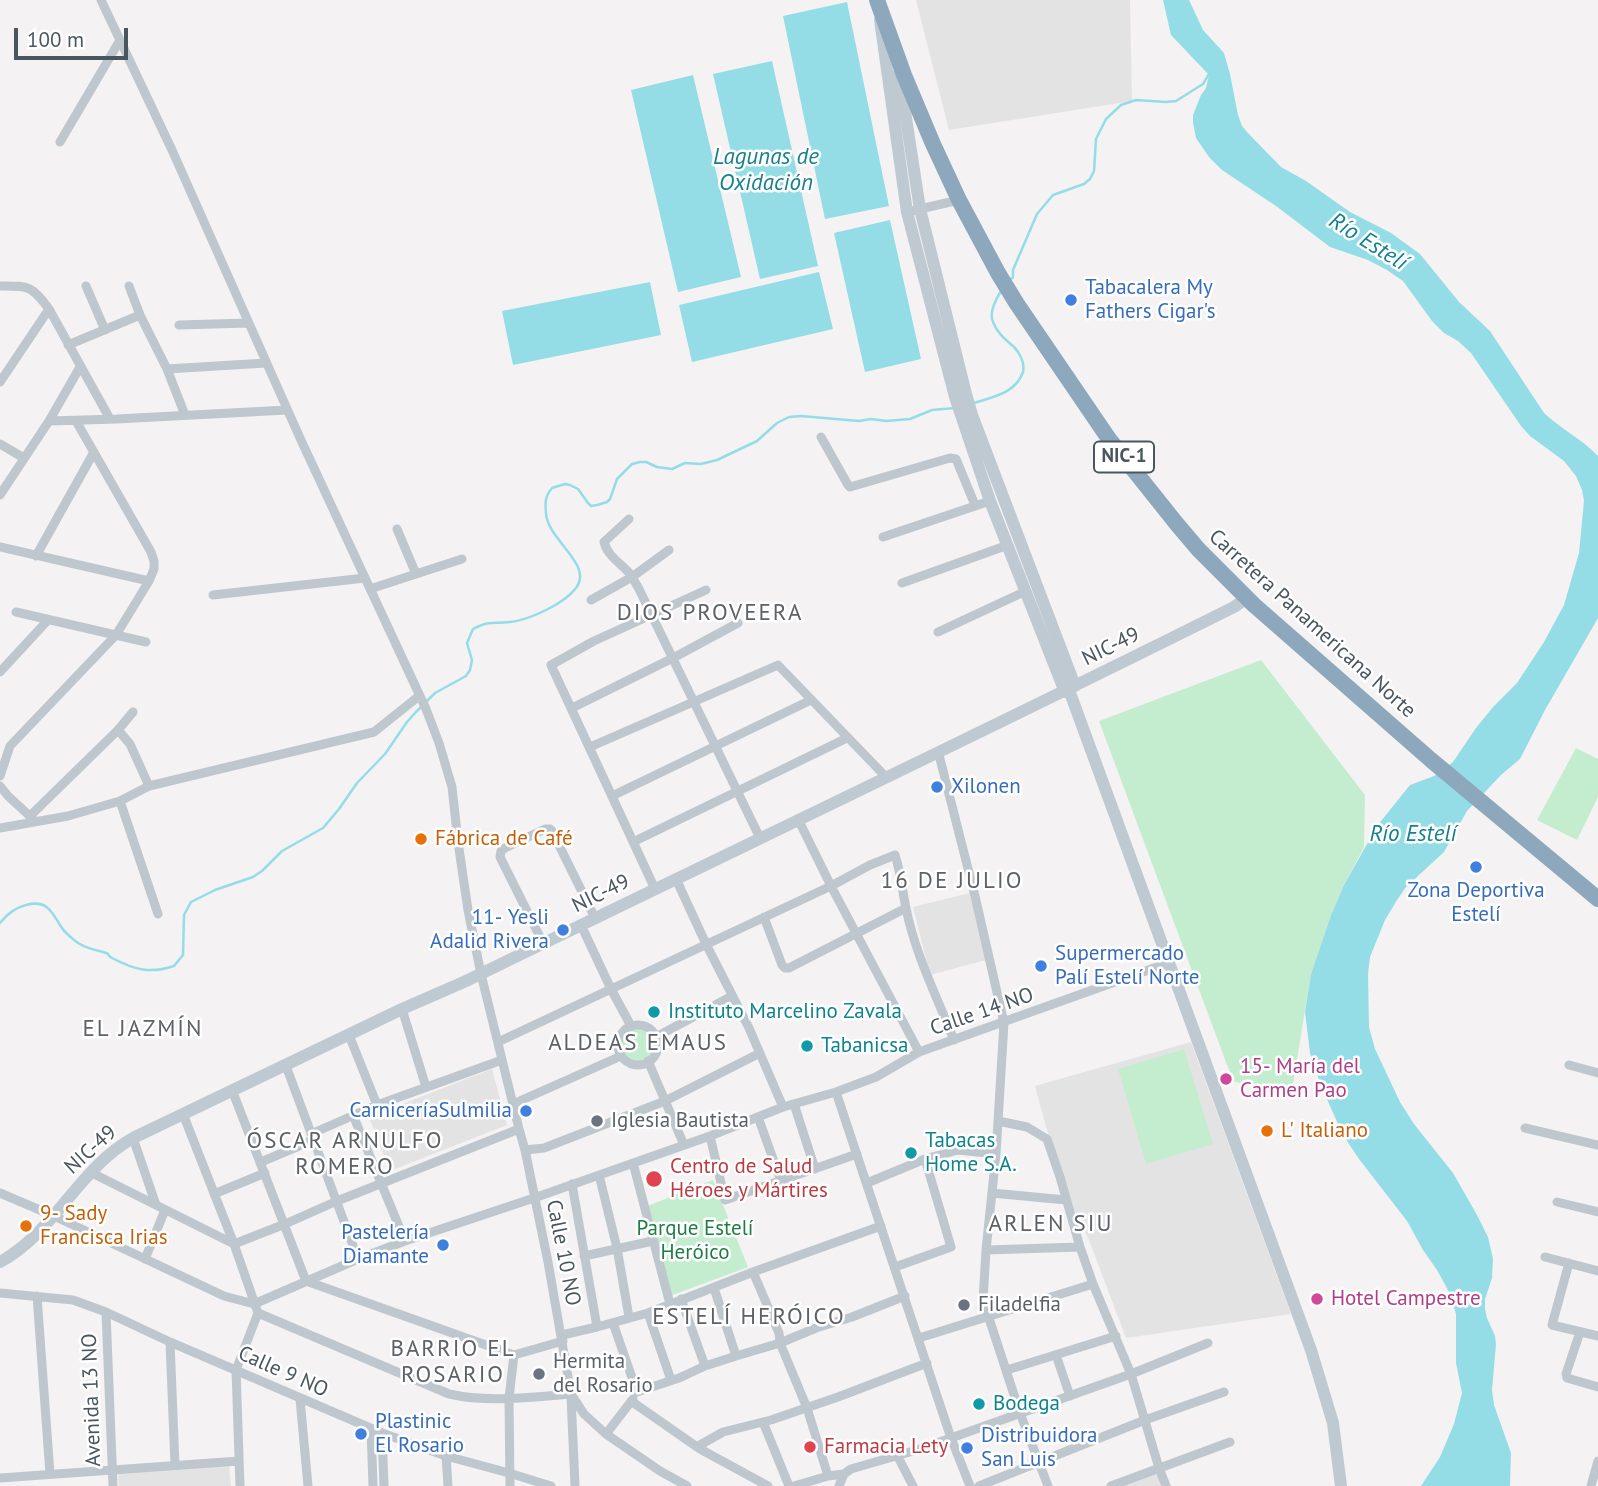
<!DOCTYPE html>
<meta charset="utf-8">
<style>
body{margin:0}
#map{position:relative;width:1598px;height:1486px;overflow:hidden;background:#f4f2f2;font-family:"PT Sans",sans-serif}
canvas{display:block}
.scale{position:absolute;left:14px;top:28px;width:114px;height:32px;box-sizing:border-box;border:4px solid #4a565e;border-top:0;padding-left:9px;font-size:21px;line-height:24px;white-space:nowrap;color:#4a565e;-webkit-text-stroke:5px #fff;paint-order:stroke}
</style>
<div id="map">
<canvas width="1598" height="1486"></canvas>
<div class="scale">100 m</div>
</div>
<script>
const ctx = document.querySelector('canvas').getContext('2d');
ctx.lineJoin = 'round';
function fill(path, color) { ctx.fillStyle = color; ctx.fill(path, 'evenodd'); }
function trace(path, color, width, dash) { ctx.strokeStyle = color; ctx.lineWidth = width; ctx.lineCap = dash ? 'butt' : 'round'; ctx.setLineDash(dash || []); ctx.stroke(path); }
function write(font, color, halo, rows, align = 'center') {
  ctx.font = font + ' "PT Sans",sans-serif'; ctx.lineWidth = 5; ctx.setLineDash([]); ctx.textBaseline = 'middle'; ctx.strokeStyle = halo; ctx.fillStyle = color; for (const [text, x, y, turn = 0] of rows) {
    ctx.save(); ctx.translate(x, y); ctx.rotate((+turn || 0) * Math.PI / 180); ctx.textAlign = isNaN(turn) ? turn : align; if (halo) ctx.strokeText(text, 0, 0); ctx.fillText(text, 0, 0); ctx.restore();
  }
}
fill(new Path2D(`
 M 916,0 L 1130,0 L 1132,101 L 949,130 Z
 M 970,893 L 986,960 L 930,975 L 913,907 Z
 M 1191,1042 L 1291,1314 L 1126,1338 L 1089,1240 L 1074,1210 L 1047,1130 L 1035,1086 Z
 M 492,1069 L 507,1125 L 390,1171 L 369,1117 Z
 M 229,1463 L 231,1486 L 119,1486 L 118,1473 Z
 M 1157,1473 L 1162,1486 L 1121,1486 Z`), '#e4e3e3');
fill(new Path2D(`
 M 1261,660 L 1365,795 L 1364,847 L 1344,885 L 1331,915 L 1311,974 L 1291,1096 L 1233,1081 L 1099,721 Z
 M 1576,748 L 1598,759 L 1598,797 L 1577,840 L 1537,820 Z
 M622 1045a16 16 0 1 1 32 0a16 16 0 1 1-32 0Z
 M 1184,1049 L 1213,1144 L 1146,1164 L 1118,1069 Z
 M 713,1180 L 748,1267 L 670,1296 L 645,1207 Z`), '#c4edd0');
fill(new Path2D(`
 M 1163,0 L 1189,0 L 1203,30 L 1224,53 L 1230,74 L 1238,115 L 1242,126 L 1247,132 L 1281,167 L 1306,181 L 1350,212 L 1391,233 L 1420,254 L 1459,302 L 1490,331 L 1544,413 C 1561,429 1582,439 1598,456 L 1598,618 L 1545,710 L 1520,759 L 1501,775 L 1467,811 L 1444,852 L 1406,887 L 1397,900 L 1385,920 L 1370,957 L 1368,974 L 1369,1027 L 1375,1049 L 1400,1102 L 1414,1124 L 1453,1173 L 1477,1215 L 1488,1237 L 1493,1259 L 1492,1278 L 1485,1299 L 1485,1309 L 1487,1318 L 1495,1336 L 1496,1344 L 1492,1390 L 1494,1405 L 1511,1453 L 1510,1486 L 1421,1486 L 1440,1457 L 1454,1424 L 1462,1393 L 1456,1363 L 1456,1314 L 1449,1292 L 1437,1270 L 1423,1250 L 1407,1221 L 1359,1159 L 1343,1135 L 1321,1086 L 1310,1053 L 1305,1012 L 1311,974 L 1331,915 L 1344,885 L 1377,826 L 1410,785 L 1434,776 L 1453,762 L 1476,728 L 1493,707 L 1517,683 L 1544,642 L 1564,605 L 1579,553 L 1584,501 L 1582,490 L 1576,476 L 1564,461 L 1530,436 L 1521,426 L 1471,353 L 1458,341 L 1444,333 L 1432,321 L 1403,281 L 1387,270 L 1368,260 L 1330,247 L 1276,206 L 1222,170 L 1209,157 L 1196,138 L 1193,123 L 1193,115 L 1201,95 L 1206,88 L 1209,75 L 1171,35 Z
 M 847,2 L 889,206 L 825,219 L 783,16 Z
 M 772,61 L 818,266 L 760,279 L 713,74 Z
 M 693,75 L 741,277 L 678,292 L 631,90 Z
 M 890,220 L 921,359 L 865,372 L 834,233 Z
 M 819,272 L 833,329 L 692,362 L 679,305 Z
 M 650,282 L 661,335 L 513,365 L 502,311 Z`), '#94dde7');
trace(new Path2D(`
 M 1009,281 L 1013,277 L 1013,270 L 1037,214 L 1053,195 L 1084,184 L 1090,179 L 1094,171 L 1096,139 L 1106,119 L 1121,105 L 1136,100 L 1166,102 L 1176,101 L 1203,84 L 1209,74
 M 974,403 C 993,397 1016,393 1023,372 C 1025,363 1020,353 1014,347 C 1006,340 997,333 993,322 C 989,313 996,299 1001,291
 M 0,923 C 7,914 14,908 26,905 C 48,899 52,913 62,928 C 66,934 73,939 78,943 C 86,948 94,950 103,952 C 113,955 104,953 112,958 C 135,970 150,974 174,966 L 183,955 L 184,915 L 191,902 L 215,890 L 253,877 L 262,871 L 282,851 L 323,828 L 339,809 L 357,783 L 385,754 L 407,722 L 416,712 L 435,693 L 466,676 L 470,670 L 472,660 L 467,643 L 473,629 C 491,620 492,624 510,622 C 529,620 564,604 576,588 C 594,564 547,540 546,513 C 545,503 545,496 552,488 L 565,484 L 570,485 L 578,489 L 588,503 L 591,506 L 597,505 L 607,502 L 610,499 L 617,479 L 632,464 L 640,462 L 646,462 L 657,467 L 672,469 L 685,463 L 701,464 L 717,460 L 757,441 L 777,423 L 789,417 L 801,416 L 859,421 L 871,419 L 886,421 L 910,419 L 932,410 L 955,408`), '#94dde7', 2.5);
trace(new Path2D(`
 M 101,0 L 172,150 L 300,438 L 426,709 L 439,743 L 452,787 L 458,842 L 468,910 L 481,974 L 519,1129 L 525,1150 L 548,1262 L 571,1394 L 584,1414 L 606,1434 L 660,1471 L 687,1486
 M 60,142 L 120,40
 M 907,212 L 959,200
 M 0,286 C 29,286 31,285 49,309 L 110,419
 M 86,286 L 105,330
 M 129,286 L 140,315 L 167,369 L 185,415
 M 179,325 L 248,323
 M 68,345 L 140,315
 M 167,369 L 266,363
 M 0,382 L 49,309
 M 49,421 L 117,419 L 287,410
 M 821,437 L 848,485 L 850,487 L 950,458 L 956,459 L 975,505
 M 0,444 L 24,458
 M 0,495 L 49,421 L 80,367
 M 629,519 L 604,542 C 608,557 621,563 630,574 C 633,578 636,584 639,589 L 760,838
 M 397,529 L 416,574
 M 883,537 L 990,501
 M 0,547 L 149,581
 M 36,556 L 94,452
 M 902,583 L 1008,545
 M 370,589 L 462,559
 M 213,595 L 365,578
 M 591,600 L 632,577 L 669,550
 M 16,612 L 146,642
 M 938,632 L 1026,591
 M 0,672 L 48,620
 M 572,708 L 673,658 L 738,623
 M 118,730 L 130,744 L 149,786
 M 590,747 L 778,665 L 886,777
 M 938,751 L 975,896 L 1004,1023 L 996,1154 L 986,1250 L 983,1300 L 1020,1413 L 1048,1486
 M 0,776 L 10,746 L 116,635 L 149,581 L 154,569 L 154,561 L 151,552 L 76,421
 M 0,786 L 8,796 L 33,819
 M 612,796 L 811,700
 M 120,801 L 158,914
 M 30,816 L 118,730 L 133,712
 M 798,819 L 831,886 L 919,1052
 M 0,828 L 68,816 L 120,801 L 149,786 L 374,732 L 419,696
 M 633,842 L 847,738
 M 676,879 L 706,944 L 749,1028 L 783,1107
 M 655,889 L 551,665 L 594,641 L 706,590
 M 764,917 L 782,965 L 785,968 L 789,968 L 906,908
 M 581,925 L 611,989 L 631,1026
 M 543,943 L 500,857 L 501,851 L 505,848 L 545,829 L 550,829 L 552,831 L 595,918
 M 402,1009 L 426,1087
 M618 1045a20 20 0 1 1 40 0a20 20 0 1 1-40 0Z
 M 349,1035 L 377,1105
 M 656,1037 L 732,996
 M 498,1042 L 831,886 L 870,865 L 895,855 C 901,873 902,890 906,908 C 915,954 937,997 954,1040
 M 648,1061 L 684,1145
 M 1569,1065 L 1598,1073
 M 286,1066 L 358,1259
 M 232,1090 L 306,1281 L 514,1355 L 563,1341
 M 836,1092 L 951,1438 L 970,1486
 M 513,1104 L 621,1056
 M 794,1104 L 815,1169
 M 183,1114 L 234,1244 L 258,1313 L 449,1394 C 489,1403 530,1397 571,1394
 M 353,1115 L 405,1241
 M 758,1117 L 781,1181
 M 998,1121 L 1027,1127 L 1047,1139 L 1060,1177 L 1080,1247 L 1093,1284 L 1131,1374 L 1159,1468 L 1166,1486
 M 1525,1128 L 1598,1145
 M 311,1134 L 377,1105 L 502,1060
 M 710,1136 L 725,1200 L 857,1154
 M 133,1138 L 156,1205
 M 525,1150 L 544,1148 L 665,1101 L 760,1053
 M 261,1162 L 313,1140
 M 633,1163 L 670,1304
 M 90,1172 L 234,1244 L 285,1224 L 337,1201 L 519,1129
 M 599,1175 L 617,1248 L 629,1317
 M 867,1183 L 925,1159 L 958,1150 L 996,1154
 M 572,1184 L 597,1327
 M 0,1193 L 54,1216 L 224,1296 L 254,1304 L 358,1259 L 405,1241 L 534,1198 L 710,1136 L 783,1107 L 836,1092 L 876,1077 L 919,1052 L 1168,963
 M 992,1193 L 1066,1200
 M 214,1194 L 265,1173
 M 1557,1202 L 1598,1212
 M 986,1250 L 1080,1247
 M 584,1256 L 653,1241
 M 1545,1257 L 1598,1271
 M 145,1259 L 165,1210
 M 1569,1263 L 1552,1325 L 1598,1336
 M 895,1267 L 951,1247 L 925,1159
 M 753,1272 L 779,1333 L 780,1343 L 807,1408 L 828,1476
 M 714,1288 L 736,1356
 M 0,1293 L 73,1300 L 106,1312 L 170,1342 L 382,1433 L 446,1456 L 509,1473 L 551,1486
 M 37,1296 L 50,1474
 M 681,1299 L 705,1366
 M 106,1312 L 113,1486
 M 648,1313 L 671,1380
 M 613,1323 L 637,1392 L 679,1378 L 705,1366 L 736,1356 L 780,1343 L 816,1328 L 852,1317 L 905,1296
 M 1580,1332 L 1566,1374 L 1567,1378 L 1598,1387
 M 562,1335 L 597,1327 L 648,1313 L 753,1272 L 881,1226
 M 919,1338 L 1093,1284
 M 170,1342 L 175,1465
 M 1056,1355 L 1070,1396
 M 1007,1370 L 1116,1336
 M 571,1396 L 575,1486
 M 300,1399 L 308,1486
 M 631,1401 L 700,1449 L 768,1486
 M 763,1422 L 789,1486
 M 371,1428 L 373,1486
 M 382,1433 L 384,1486
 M 606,1434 L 633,1399
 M 700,1449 L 700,1445 L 723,1432 L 771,1420 L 838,1397 L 927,1363
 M 897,1455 L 913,1486
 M 446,1456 L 448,1486
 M 0,1478 L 239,1461
 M 240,1486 L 236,1370 L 258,1313
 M 510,1486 L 509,1398 L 514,1355
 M 794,1486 L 828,1476 L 844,1474
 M 839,1486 L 844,1474 L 851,1469 L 920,1449 L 1131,1374 L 1208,1343
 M 979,1486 L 1145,1420 L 1224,1392
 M 1111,1486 L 1230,1442
 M 1591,1486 L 1598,1461`), '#bec7cd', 9);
trace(new Path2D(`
 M 880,20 L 907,212 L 955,397 L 990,501 L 1065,692
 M 899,73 L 920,209 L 966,394 L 972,415 L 1075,686
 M 1069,690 L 1311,1350 L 1333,1423 L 1341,1486
 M 0,1262 C 54,1233 79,1168 133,1138 L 402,1009 L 466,981 C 722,856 980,734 1234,607 L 1247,598`), '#bfc9d1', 12);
trace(new Path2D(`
 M 877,0 L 904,75 L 933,144 L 959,200 L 998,273 L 1017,304 L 1109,439 L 1176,523 L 1198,549 L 1254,605 L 1431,760 L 1598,899`), '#8da8bc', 16);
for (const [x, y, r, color] of [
 [1071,300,7,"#3f7fe0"],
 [937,787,7,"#3f7fe0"],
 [421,839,7,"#e8710a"],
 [1476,867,7,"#3f7fe0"],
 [563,930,7,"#3f7fe0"],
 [1041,966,7,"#3f7fe0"],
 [654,1012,7,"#0f9aa8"],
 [807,1046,7,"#0f9aa8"],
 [1226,1079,7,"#d1479c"],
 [526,1111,7,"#3f7fe0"],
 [597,1121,7,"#6b7280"],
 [1267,1131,7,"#e8710a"],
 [911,1153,7,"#0f9aa8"],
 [654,1179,9,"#e0444e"],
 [26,1226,7,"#e8710a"],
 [443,1245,7,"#3f7fe0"],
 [1317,1299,7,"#d1479c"],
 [964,1305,7,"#6b7280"],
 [539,1374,7,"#6b7280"],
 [979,1404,7,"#0f9aa8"],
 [361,1434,7,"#3f7fe0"],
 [810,1447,7,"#e0444e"],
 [967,1448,7,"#3f7fe0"]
]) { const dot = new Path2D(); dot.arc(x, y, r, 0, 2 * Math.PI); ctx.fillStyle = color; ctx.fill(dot); trace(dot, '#fff', 2.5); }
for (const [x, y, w] of [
 [1124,457,60]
]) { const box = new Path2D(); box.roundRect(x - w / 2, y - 15.5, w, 31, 5); ctx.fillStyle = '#fff'; ctx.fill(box); trace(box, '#4a565e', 2); }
write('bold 19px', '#4a565e', null, [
 ["NIC-1",1124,457]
]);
write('21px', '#366cbe', '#fff', [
 ["Tabacalera My",1085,288],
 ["Fathers Cigar's",1085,312],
 ["Xilonen",951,787],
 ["Zona Deportiva",1476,891,"center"],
 ["Estelí",1476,915,"center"],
 ["11- Yesli",549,918,"right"],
 ["Adalid Rivera",549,942,"right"],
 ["Supermercado",1055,954],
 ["Palí Estelí Norte",1055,978],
 ["CarniceríaSulmilia",512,1111,"right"],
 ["Pastelería",429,1233,"right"],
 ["Diamante",429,1257,"right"],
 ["Plastinic",375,1422],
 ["El Rosario",375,1446],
 ["Distribuidora",981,1436],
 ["San Luis",981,1460]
], 'left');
write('21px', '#4a565e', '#fff', [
 ["Carretera Panamericana Norte",1312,624,42],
 ["NIC-49",1111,647,-26],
 ["NIC-49",601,894,-26],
 ["Calle 14 NO",982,1012,-19],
 ["NIC-49",91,1150,-42],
 ["Calle 10 NO",563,1253,79],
 ["Calle 9 NO",283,1372,24],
 ["Avenida 13 NO",92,1400,-92]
]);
write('21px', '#c56008', '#fff', [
 ["Fábrica de Café",435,839],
 ["L' Italiano",1281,1131],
 ["9- Sady",40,1214],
 ["Francisca Irias",40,1238]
], 'left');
write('21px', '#0d838f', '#fff', [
 ["Instituto Marcelino Zavala",668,1012],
 ["Tabanicsa",821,1046],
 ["Tabacas",925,1141],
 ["Home S.A.",925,1165],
 ["Bodega",993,1404]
], 'left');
write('21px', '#b23c85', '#fff', [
 ["15- María del",1240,1067],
 ["Carmen Pao",1240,1091],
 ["Hotel Campestre",1331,1299]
], 'left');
write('21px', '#5b616d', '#fff', [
 ["Iglesia Bautista",611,1121],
 ["Filadelfia",978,1305],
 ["Hermita",553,1362],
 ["del Rosario",553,1386]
], 'left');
write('21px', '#be3a42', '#fff', [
 ["Centro de Salud",670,1167],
 ["Héroes y Mártires",670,1191],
 ["Farmacia Lety",824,1447]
], 'left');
write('21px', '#1e7c45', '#fff', [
 ["Parque Estelí",695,1229],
 ["Heróico",695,1253]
]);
write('italic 23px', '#15808f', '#fff', [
 ["Lagunas de",766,157],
 ["Oxidación",766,183],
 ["Río Estelí",1368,242,32],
 ["Río Estelí",1413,834]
]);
ctx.letterSpacing = '2px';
write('23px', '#5e6266', '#fff', [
 ["DIOS PROVEERA",710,613],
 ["16 DE JULIO",952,881],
 ["EL JAZMÍN",143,1029],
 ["ALDEAS EMAUS",638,1043],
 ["ÓSCAR ARNULFO",345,1141],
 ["ROMERO",345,1167],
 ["ARLEN SIU",1051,1224],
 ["ESTELÍ HERÓICO",749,1317],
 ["BARRIO EL",453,1349],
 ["ROSARIO",453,1375]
]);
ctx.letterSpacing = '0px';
</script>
